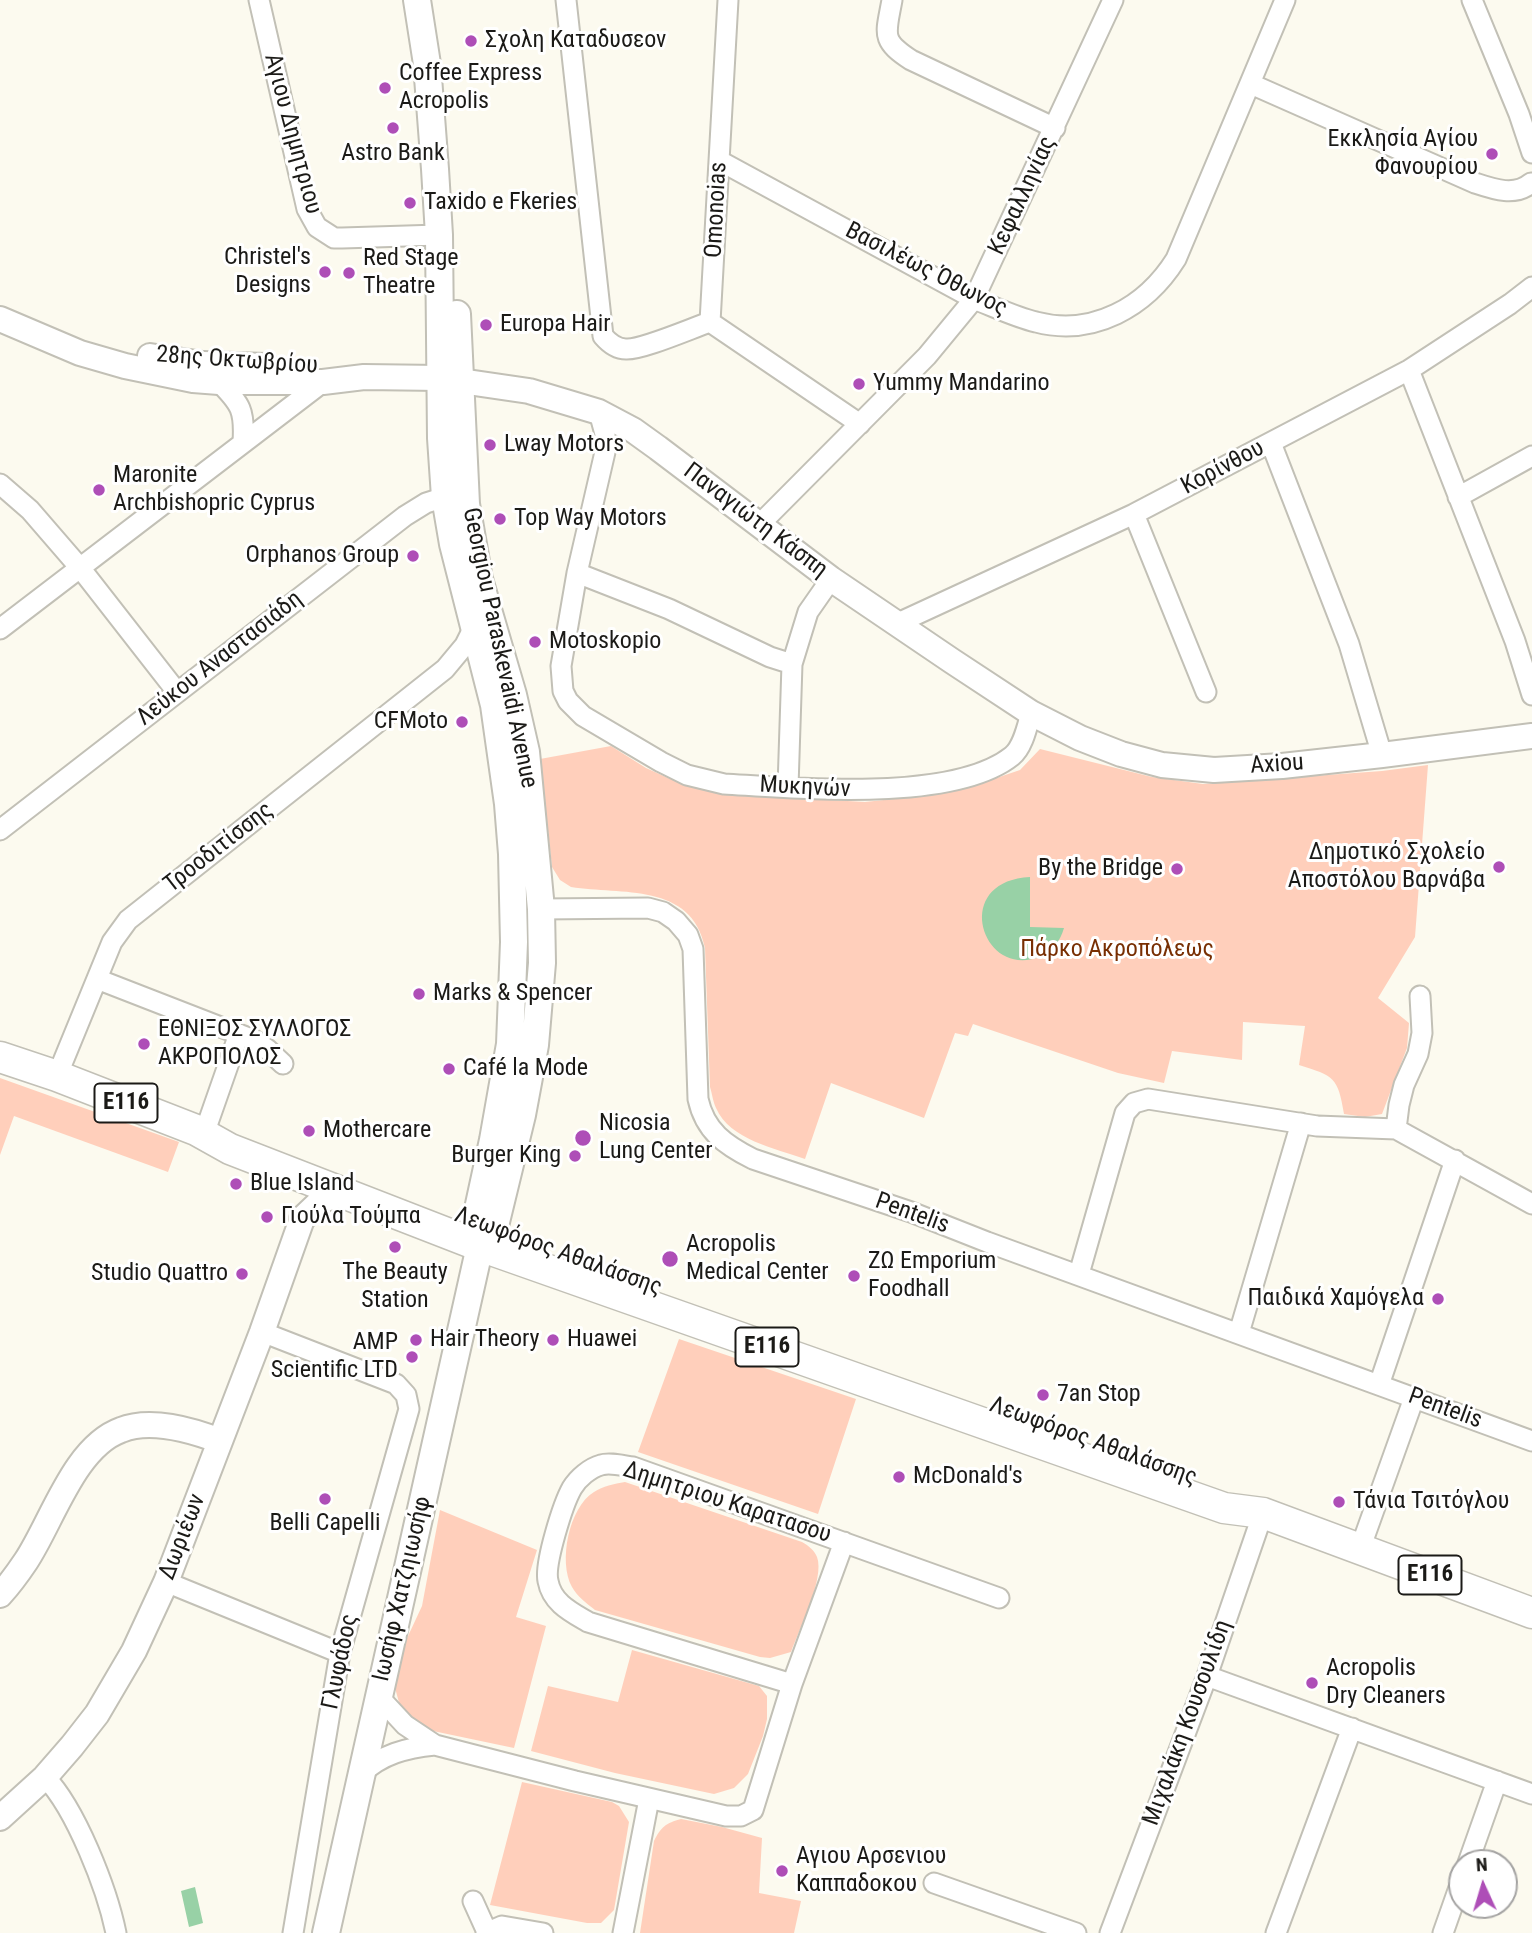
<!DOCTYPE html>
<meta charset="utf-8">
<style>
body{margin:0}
#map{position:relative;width:1532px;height:1933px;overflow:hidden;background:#fcfaef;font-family:"Roboto Condensed",sans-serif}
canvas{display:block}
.north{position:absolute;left:1448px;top:1849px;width:70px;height:70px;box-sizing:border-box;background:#fff;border:2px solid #a4a3a2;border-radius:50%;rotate:356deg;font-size:19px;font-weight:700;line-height:28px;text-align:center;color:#1b1a17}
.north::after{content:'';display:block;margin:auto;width:24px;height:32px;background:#ae4eb7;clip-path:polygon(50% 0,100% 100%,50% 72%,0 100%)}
</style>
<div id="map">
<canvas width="1532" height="1933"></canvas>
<div class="north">N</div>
</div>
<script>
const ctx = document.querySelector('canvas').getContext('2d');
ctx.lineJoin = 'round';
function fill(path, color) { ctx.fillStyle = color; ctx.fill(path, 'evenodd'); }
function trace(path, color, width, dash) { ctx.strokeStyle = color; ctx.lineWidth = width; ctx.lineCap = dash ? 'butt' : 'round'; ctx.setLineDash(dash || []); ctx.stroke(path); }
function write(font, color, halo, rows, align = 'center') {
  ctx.font = font + ' "Roboto Condensed",sans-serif'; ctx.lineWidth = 6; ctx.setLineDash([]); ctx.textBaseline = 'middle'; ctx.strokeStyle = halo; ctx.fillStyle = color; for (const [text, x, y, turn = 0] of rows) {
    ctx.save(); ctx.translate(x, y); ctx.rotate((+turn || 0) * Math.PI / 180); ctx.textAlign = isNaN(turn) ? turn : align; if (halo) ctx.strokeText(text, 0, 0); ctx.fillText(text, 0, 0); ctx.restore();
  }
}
fill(new Path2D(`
 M 611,746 L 646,768 L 684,785 L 723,794 L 865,802 L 931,795 L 964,789 L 1020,770 L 1040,749 L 1152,777 L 1203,784 L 1382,771 L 1428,765 L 1415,937 L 1378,998 L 1409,1023 L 1407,1048 L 1382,1114 L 1365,1117 L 1344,1114 C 1338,1077 1334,1076 1299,1065 L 1305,1026 L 1243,1022 L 1242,1060 L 1172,1051 L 1164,1083 L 1118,1073 L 973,1024 L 968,1036 L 955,1033 L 924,1118 L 831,1083 L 805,1159 C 775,1148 730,1140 716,1108 C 713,1102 712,1093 710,1087 L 705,948 C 692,882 621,895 571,887 L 560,880 L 552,867 L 540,759 Z
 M 0,1078 L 179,1142 L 168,1172 L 14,1116 L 0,1155 Z
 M 679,1339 L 856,1399 L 818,1514 L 638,1452 Z
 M 625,1482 L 802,1542 C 809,1546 814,1550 817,1557 C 825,1578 799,1630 791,1652 L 770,1658 L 760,1657 L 595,1610 C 586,1603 577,1596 572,1587 C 558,1562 569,1507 594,1492 C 603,1486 614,1484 625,1482 Z
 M 440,1510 L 537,1550 L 516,1617 L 546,1626 L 514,1748 L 433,1731 L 415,1723 L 401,1710 L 394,1684 L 402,1649 L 422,1606 Z
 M 632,1650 L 759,1686 L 767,1696 L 767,1719 L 763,1736 L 748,1774 L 734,1788 L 714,1794 L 615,1773 L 531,1751 L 548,1686 L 618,1702 Z
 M 522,1782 L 612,1802 L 619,1806 L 629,1822 L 614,1910 L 601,1923 L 587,1923 L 490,1905 Z
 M 681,1819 L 722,1827 L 762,1838 L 759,1893 L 801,1901 L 794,1933 L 640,1933 L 654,1841 C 661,1827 666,1823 681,1819 Z`), '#ffcfbb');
fill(new Path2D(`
 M 1030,877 L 1030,927 L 1064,928 C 1060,941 1054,950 1041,956 C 983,982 949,881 1030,877 Z
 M 195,1887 L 203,1923 L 189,1927 L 181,1891 Z`), '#98d1a6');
const minor = new Path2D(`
 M 259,0 L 307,209 L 317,227 L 334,238 L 342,238 L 439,235
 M 566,0 L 603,336 C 609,343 616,349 626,349 C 642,350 692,328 710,322
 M 892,0 C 886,34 880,40 911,60 L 1055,128
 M 1472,0 L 1519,114 L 1532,153
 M 1251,84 L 1475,183 C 1493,189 1515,197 1531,183
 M 720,161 L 974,299 C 995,307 1015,317 1036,322 C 1093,337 1146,307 1176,259 L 1285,0
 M 710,322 L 728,0
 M 710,322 L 860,424
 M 1409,370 L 1515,641 L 1532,695
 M 219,382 C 241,404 245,411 243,442
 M 599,412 L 605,434 L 605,452 L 577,573 L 561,666 L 563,691 L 568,701 L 583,716 L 661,762 L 687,775 L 724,784 C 796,788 953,803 1012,756 C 1023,747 1027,727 1031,713
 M 1271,443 L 1349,644 L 1382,755
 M 0,484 L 30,510 L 81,569 L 177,692
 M 1458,497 L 1532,456
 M 1134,514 L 1206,692
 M 759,525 L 927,356 L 974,299 L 1113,0
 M 577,573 L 669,609 L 770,657 L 792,664
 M 898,623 L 1134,514 L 1409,370 L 1510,304 L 1532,287
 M 0,629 L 323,382
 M 788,787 L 792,664 L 808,612 L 831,579
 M 0,830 L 405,516 L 426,503 L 445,497
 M 541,909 L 648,908 L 663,912 L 676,921 L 688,935 L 693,949 L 698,1099 C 705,1131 725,1145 753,1159 L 911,1212 L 987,1242 L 1532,1441
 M 97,979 L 254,1040 L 267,1049 L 283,1064
 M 57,1076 L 112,942 L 128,920 L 445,669 L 465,645 L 473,629
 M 1396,1129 L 1399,1105 L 1404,1085 L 1418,1054 L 1422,1033 L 1420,996
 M 204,1134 L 239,1034
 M 1079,1274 L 1125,1113 L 1134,1103 L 1148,1099 L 1317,1126 L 1396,1129 L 1532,1204
 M 262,1332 L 396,1384 L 406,1395 L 409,1409 L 340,1653 L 293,1933
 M 1239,1333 L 1301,1123
 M 1379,1385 L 1455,1160
 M 1360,1549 L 1414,1398
 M 166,1582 L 340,1653
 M 1207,1676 L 1532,1794
 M 792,1684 L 588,1622 C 571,1612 552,1603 548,1581 C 544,1564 563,1504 572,1488 C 578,1478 590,1468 601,1465 C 610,1462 624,1466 633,1467 L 999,1598
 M 379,1697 L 405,1725 L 435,1745 L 575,1781 L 726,1816 L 741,1816 L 753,1810 L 792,1684 L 844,1542
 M 361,1774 C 382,1754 406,1748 435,1745
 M 45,1777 C 76,1809 107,1889 116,1933
 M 1468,1863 L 1497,1781
 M 934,1883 L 1076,1933
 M 473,1901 L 487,1932
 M 486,1933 L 502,1926 L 543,1933
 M 623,1933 L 649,1799
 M 1110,1933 L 1207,1676 L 1263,1513
 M 1276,1933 L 1352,1728
 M 1443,1933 L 1462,1879`);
const tertiary = new Path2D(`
 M 0,319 L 80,353 L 125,366 L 193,380 L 219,382 L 323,382 L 364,377 L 440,378 L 529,391 L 599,412 L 633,430 L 658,448 L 831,579 L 952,661 L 1031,713 L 1080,738 L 1121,754 L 1162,765 L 1214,770 L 1282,766 L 1382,755 L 1532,736
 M 150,356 L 203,364 L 267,366
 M 0,1595 C 9,1585 18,1573 26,1561 C 52,1522 74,1447 121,1430 C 151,1418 191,1430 220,1441
 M 0,1818 L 45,1777 L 72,1746 L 97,1714 L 134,1651 L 166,1582 L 262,1332 L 302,1219 L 322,1200 L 347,1193`);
const secondary = new Path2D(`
 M 457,314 L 466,504 L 479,579 L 513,695 L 526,752 L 541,909 L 542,963 L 535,1045 L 522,1115 L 494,1230 L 480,1246
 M 326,1933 L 480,1246 L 475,1223 L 493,1140 L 510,1044 L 514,942 L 512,854 L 508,804 L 494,705 L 453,544 L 445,497 L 441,438 L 439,235 L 435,169 L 427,64 L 417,0`);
const primary = new Path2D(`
 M 0,1057 L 57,1076 L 196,1130 L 230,1149 L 480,1246 L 1224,1508 L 1263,1513 L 1532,1613`);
trace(minor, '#c2c0b6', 23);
trace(tertiary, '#c2c0b6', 28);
trace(secondary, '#c2c0b6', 30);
trace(primary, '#c2c0b6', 33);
trace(minor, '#fff', 19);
trace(tertiary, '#fff', 24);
trace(secondary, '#fff', 26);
trace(primary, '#fff', 30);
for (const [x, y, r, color] of [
 [471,41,7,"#ae4eb7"],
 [385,88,7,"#ae4eb7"],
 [393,128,7,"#ae4eb7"],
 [1492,154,7,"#ae4eb7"],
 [410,203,7,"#ae4eb7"],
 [325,272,7,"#ae4eb7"],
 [349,273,7,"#ae4eb7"],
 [486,325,7,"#ae4eb7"],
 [859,384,7,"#ae4eb7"],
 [490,445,7,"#ae4eb7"],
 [99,490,7,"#ae4eb7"],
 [500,519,7,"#ae4eb7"],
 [413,556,7,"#ae4eb7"],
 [535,642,7,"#ae4eb7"],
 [462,722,7,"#ae4eb7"],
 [1499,867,7,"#ae4eb7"],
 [1177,869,7,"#ae4eb7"],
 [419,994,7,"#ae4eb7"],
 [144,1044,7,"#ae4eb7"],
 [449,1069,7,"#ae4eb7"],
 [309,1131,7,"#ae4eb7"],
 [583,1138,9,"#ae4eb7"],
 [575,1156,7,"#ae4eb7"],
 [236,1184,7,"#ae4eb7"],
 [267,1217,7,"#ae4eb7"],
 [395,1247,7,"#ae4eb7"],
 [670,1259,9,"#ae4eb7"],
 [242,1274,7,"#ae4eb7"],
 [854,1276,7,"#ae4eb7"],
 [1438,1299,7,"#ae4eb7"],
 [416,1340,7,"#ae4eb7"],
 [553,1340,7,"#ae4eb7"],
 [412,1357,7,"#ae4eb7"],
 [1043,1395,7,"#ae4eb7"],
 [899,1477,7,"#ae4eb7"],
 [325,1499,7,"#ae4eb7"],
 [1339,1502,7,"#ae4eb7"],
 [1312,1683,7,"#ae4eb7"],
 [782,1871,7,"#ae4eb7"]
]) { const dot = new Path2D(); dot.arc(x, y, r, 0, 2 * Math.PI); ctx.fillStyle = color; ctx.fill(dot); trace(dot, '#fff', 2.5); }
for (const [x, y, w] of [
 [126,1103,63],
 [767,1347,63],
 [1430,1575,63]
]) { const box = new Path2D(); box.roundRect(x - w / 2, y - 19.5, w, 39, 5); ctx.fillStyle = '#fff'; ctx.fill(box); trace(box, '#1b1a17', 2); }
write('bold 23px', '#1b1a17', null, [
 ["E116",126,1103],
 ["E116",767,1347],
 ["E116",1430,1575]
]);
write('24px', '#1b1a17', '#fff', [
 ["Σχολη Καταδυσεον",485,41],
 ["Coffee Express",399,74],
 ["Acropolis",399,102],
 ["Εκκλησία Αγίου",1478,140,"right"],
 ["Φανουρίου",1478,168,"right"],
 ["Astro Bank",393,154,"center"],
 ["Taxido e Fkeries",424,203],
 ["Christel's",311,258,"right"],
 ["Designs",311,286,"right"],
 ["Red Stage",363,259],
 ["Theatre",363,287],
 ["Europa Hair",500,325],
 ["Yummy Mandarino",873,384],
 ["Lway Motors",504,445],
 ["Maronite",113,476],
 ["Archbishopric Cyprus",113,504],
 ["Top Way Motors",514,519],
 ["Orphanos Group",399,556,"right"],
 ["Motoskopio",549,642],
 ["CFMoto",448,722,"right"],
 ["Δημοτικό Σχολείο",1485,853,"right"],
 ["Αποστόλου Βαρνάβα",1485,881,"right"],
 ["By the Bridge",1163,869,"right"],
 ["Marks & Spencer",433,994],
 ["ΕΘΝΙΞΟΣ ΣΥΛΛΟΓΟΣ",158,1030],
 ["ΑΚΡΟΠΟΛΟΣ",158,1058],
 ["Café la Mode",463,1069],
 ["Nicosia",599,1124],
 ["Lung Center",599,1152],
 ["Mothercare",323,1131],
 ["Burger King",561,1156,"right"],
 ["Blue Island",250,1184],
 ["Γιούλα Τούμπα",281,1217],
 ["Acropolis",686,1245],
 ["Medical Center",686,1273],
 ["ΖΩ Emporium",868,1262],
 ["Foodhall",868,1290],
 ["The Beauty",395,1273,"center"],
 ["Station",395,1301,"center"],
 ["Studio Quattro",228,1274,"right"],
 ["Παιδικά Χαμόγελα",1424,1299,"right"],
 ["Hair Theory",430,1340],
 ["Huawei",567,1340],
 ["AMP",398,1343,"right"],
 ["Scientific LTD",398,1371,"right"],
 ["7an Stop",1057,1395],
 ["McDonald's",913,1477],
 ["Τάνια Τσιτόγλου",1353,1502],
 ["Belli Capelli",325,1524,"center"],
 ["Acropolis",1326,1669],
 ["Dry Cleaners",1326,1697],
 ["Αγιου Αρσενιου",796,1857],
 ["Καππαδοκου",796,1885]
], 'left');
write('24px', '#1b1a17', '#fff', [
 ["Αγιου Δημητριου",292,134,75],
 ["Κεφαλληνίας",1023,196,-65],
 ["Omonoias",717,210,-87],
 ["Βασιλέως Όθωνος",926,270,27],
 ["28ης Οκτωβρίου",237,361,4],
 ["Κορίνθου",1223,468,-28],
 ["Παναγιώτη Κάσπη",755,521,37],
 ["Georgiou Paraskevaidi Avenue",499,648,78],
 ["Λεύκου Αναστασιάδη",220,659,-38],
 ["Axiou",1277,765,-4],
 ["Μυκηνών",805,788,3],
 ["Τροοδιτίσσης",219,848,-38],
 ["Pentelis",912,1214,20],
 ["Λεωφόρος Αθαλάσσης",558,1252,20],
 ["Pentelis",1445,1409,20],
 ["Λεωφόρος Αθαλάσσης",1093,1442,20],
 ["Δημητριου Καρατασου",727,1503,18],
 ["Δωριέων",183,1537,-69],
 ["Ιωσήφ Χατζηιωσήφ",403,1589,-77],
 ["Γλυφάδος",341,1662,-78],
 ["Μιχαλάκη Κουσουλίδη",1188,1723,-70]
]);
write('24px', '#782f03', '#fff', [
 ["Πάρκο Ακροπόλεως",1117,950]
]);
</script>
